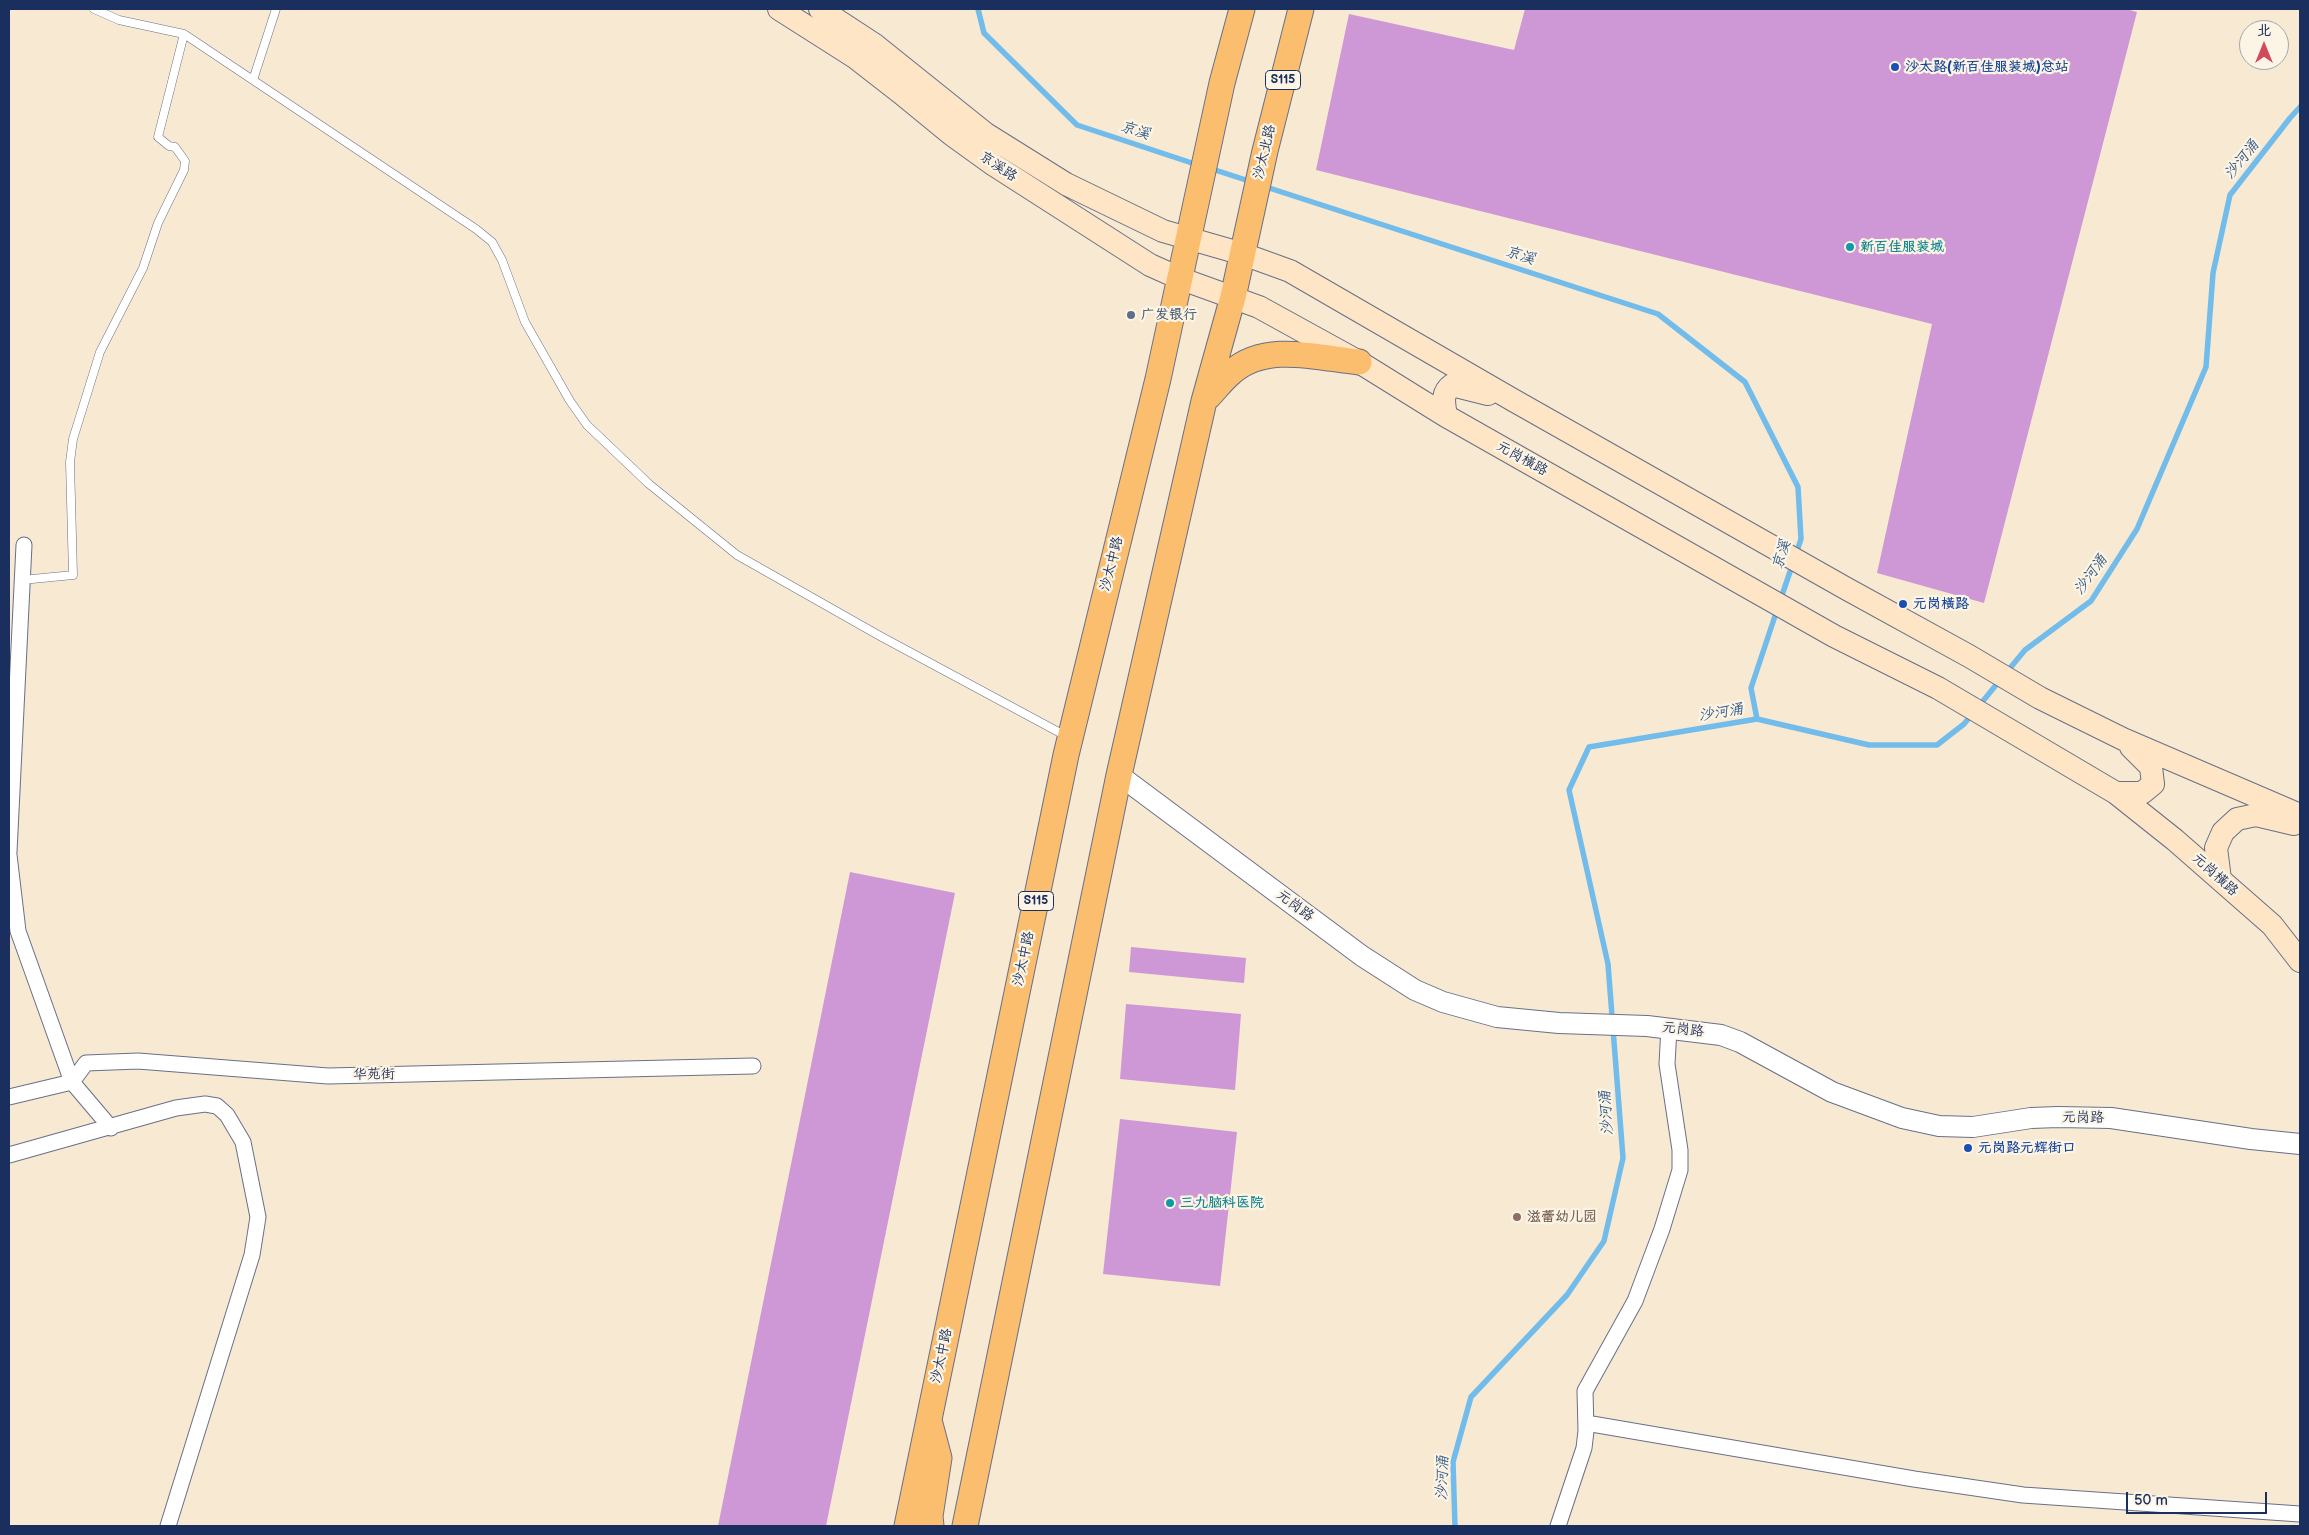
<!DOCTYPE html>
<meta charset="utf-8">
<style>
body{margin:0}
#map{position:relative;width:2309px;height:1535px;overflow:hidden;background:#f8e9d2;font-family:"Balsamiq Sans","LXGW WenKai TC",sans-serif}
canvas{display:block}
.frame{position:absolute;inset:0;border:10px solid #1b2f5e;pointer-events:none}
.north{position:absolute;left:2239px;top:20px;width:50px;height:50px;box-sizing:border-box;background:#fcf5e5;border:1px solid #a2a6af;border-radius:50%;rotate:0deg;font-size:14px;font-weight:700;line-height:20px;text-align:center;color:#1b2f5e}
.north::after{content:'';display:block;margin:auto;width:18px;height:22px;background:#d1495b;clip-path:polygon(50% 0,100% 100%,50% 72%,0 100%)}
.scale{position:absolute;left:2126px;top:1492px;width:141px;height:22px;box-sizing:border-box;border:2px solid #1b2f5e;border-top:0;padding-left:6px;font-size:15px;line-height:18px;white-space:nowrap;color:#1b2f5e;-webkit-text-stroke:4px #fcf5e5;paint-order:stroke}
</style>
<div id="map">
<canvas width="2309" height="1535"></canvas>
<div class="frame"></div>
<div class="north">北</div>
<div class="scale">50 m</div>
</div>
<script>
const ctx = document.querySelector('canvas').getContext('2d');
ctx.lineJoin = 'round';
function trace(path, color, width, dash) { ctx.strokeStyle = color; ctx.lineWidth = width; ctx.lineCap = dash ? 'butt' : 'round'; ctx.setLineDash(dash || []); ctx.stroke(path); }
function fill(path, color) { ctx.fillStyle = color; ctx.fill(path, 'evenodd'); }
function write(font, color, halo, rows, align = 'center') {
  ctx.font = font + ' "Balsamiq Sans","LXGW WenKai TC",sans-serif'; ctx.lineWidth = 4.5; ctx.setLineDash([]); ctx.textBaseline = 'middle'; ctx.strokeStyle = halo; ctx.fillStyle = color; for (const [text, x, y, turn = 0] of rows) {
    ctx.save(); ctx.translate(x, y); ctx.rotate((+turn || 0) * Math.PI / 180); ctx.textAlign = isNaN(turn) ? turn : align; if (halo) ctx.strokeText(text, 0, 0); ctx.fillText(text, 0, 0); ctx.restore();
  }
}
trace(new Path2D(`
 M 978,9 L 984,33 L 1077,125 L 1198,165
 M 1209,168 L 1252,182
 M 1263,186 L 1658,314 L 1745,382 L 1798,487 L 1801,539 L 1796,554
 M 1780,601 L 1793,563
 M 2006,673 L 2025,650 L 2091,601 L 2137,529 L 2206,367 L 2213,273 L 2230,195 L 2290,118 L 2300,107
 M 1979,706 L 2000,680
 M 1757,719 L 1751,688 L 1777,610
 M 1455,1526 L 1453,1462 L 1471,1397 L 1567,1295 L 1604,1241 L 1623,1158 L 1608,964 L 1569,790 L 1589,747 L 1757,719 L 1869,745 L 1937,745 L 1964,724 L 1973,713`), '#72bceb', 5.5);
fill(new Path2D(`
 M 1525,9 L 2126,9 L 2137,12 L 1984,603 L 1877,573 L 1932,324 L 1316,170 L 1349,14 L 1514,50 Z
 M 850,872 L 955,893 L 826,1526 L 718,1526 Z
 M 1131,947 L 1246,958 L 1244,983 L 1129,972 Z
 M 1126,1004 L 1241,1014 L 1235,1090 L 1120,1079 Z
 M 1120,1119 L 1237,1132 L 1220,1286 L 1103,1274 Z`), '#ce98d6');
const service = new Path2D(`
 M 94,9 L 119,20 L 184,34 L 476,229 L 492,242 L 502,260 L 525,322 L 570,401 L 587,425 L 649,484 L 737,555 L 880,636 L 1066,736
 M 253,80 L 276,9
 M 22,580 L 73,575 L 70,462 L 73,439 L 100,352 L 143,268 L 158,223 L 184,170 L 185,161 L 175,147 L 169,146 L 158,137 L 184,34`);
const minor = new Path2D(`
 M 9,852 L 24,545
 M 9,855 L 18,931 L 72,1082 L 111,1128
 M 9,1097 L 72,1082 L 86,1063 L 138,1061 L 328,1076 L 753,1066
 M 9,1155 L 176,1108 L 205,1104 L 217,1106 L 227,1115 L 243,1142 L 258,1217 L 252,1255 L 168,1526
 M 1586,1423 L 1914,1479 L 2023,1495 L 2300,1514
 M 1558,1526 L 1584,1448 L 1586,1431 L 1585,1391 L 1635,1301 L 1662,1229 L 1680,1170 L 1680,1150 L 1667,1064 L 1669,1028`);
const tertiary = new Path2D(`
 M 1119,775 L 1362,956 L 1415,990 L 1443,1002 L 1497,1017 L 1559,1023 L 1647,1026 L 1721,1035 L 1740,1042 L 1832,1092 L 1902,1118 L 1939,1126 L 1973,1127 L 2031,1118 L 2058,1117 L 2111,1118 L 2251,1139 L 2300,1144`);
const secondary = new Path2D(`
 M 779,9 L 856,58 L 901,93 L 951,134 L 994,165 L 1150,265 L 1179,278 L 1259,307 L 1359,362 L 1446,416 L 1834,636 L 1938,688 L 2116,793 L 2175,840 L 2272,925 L 2300,961
 M 820,9 L 875,45 L 986,134 L 1066,184 L 1163,231 L 1243,254 L 1290,271 L 1513,400 L 1847,589 L 1969,656 L 2040,698 L 2123,739 L 2300,815
 M 1446,416 C 1444,403 1441,393 1452,385 L 1488,394
 M 2116,793 L 2142,793 L 2153,784 L 2151,767 L 2131,747
 M 2220,879 L 2216,848 L 2223,832 L 2237,819 L 2256,815 L 2294,824`);
const primary = new Path2D(`
 M 1208,397 C 1216,389 1223,379 1232,372 C 1266,342 1318,358 1359,362
 M 930,1424 L 939,1458 L 930,1516 L 931,1526
 M 907,1526 L 1066,755 L 1158,379 L 1222,83 L 1242,9
 M 965,1526 L 1119,775 L 1204,401 L 1233,297 L 1265,151 L 1301,9`);
trace(service, '#687087', 9);
trace(minor, '#687087', 17);
trace(tertiary, '#687087', 22);
trace(secondary, '#687087', 24);
trace(primary, '#687087', 27);
trace(service, '#fff', 8);
trace(minor, '#fff', 15);
trace(tertiary, '#fff', 20);
trace(secondary, '#fde5c5', 22);
trace(primary, '#fbbd6e', 25);
for (const [x, y, r, color] of [
 [1895,67,5,"#1a4fb4"],
 [1850,247,5,"#0f9aa8"],
 [1131,315,5,"#5c6f8a"],
 [1903,604,5,"#1a4fb4"],
 [1968,1148,5,"#1a4fb4"],
 [1170,1203,5,"#0f9aa8"],
 [1517,1217,5,"#8d6e63"]
]) { const dot = new Path2D(); dot.arc(x, y, r, 0, 2 * Math.PI); ctx.fillStyle = color; ctx.fill(dot); trace(dot, '#fcf5e5', 2); }
for (const [x, y, w] of [
 [1283,80,35],
 [1036,901,35]
]) { const box = new Path2D(); box.roundRect(x - w / 2, y - 9.5, w, 19, 4); ctx.fillStyle = '#fcf5e5'; ctx.fill(box); trace(box, '#1b2f5e', 1); }
write('bold 12px', '#1b2f5e', null, [
 ["S115",1283,80],
 ["S115",1036,901]
]);
write('bold 14px', '#164399', '#fcf5e5', [
 ["沙太路(新百佳服装城)总站",1905,67],
 ["元岗横路",1913,604],
 ["元岗路元辉街口",1978,1148]
], 'left');
write('14px', '#1b2f5e', '#fcf5e5', [
 ["沙太北路",1265,152,-77],
 ["京溪路",998,167,34],
 ["元岗横路",1522,459,29],
 ["沙太中路",1112,564,-76],
 ["元岗横路",2215,875,42],
 ["元岗路",1295,906,37],
 ["沙太中路",1024,959,-78],
 ["元岗路",1683,1030,7],
 ["华苑街",374,1075,-1],
 ["元岗路",2083,1118,1],
 ["沙太中路",942,1356,-78]
]);
write('bold 14px', '#0d838f', '#fcf5e5', [
 ["新百佳服装城",1860,247],
 ["三九脑科医院",1180,1203]
], 'left');
write('bold 14px', '#4e5e75', '#fcf5e5', [
 ["广发银行",1141,315]
], 'left');
write('bold 14px', '#785e54', '#fcf5e5', [
 ["滋蕾幼儿园",1527,1217]
], 'left');
write('italic 15px', '#355988', '#fcf5e5', [
 ["京溪",1135,131,18],
 ["沙河涌",2242,160,-51],
 ["京溪",1520,256,18],
 ["京溪",1782,555,-72],
 ["沙河涌",2091,575,-54],
 ["沙河涌",1721,713,-9],
 ["沙河涌",1607,1113,-94],
 ["沙河涌",1443,1478,-88]
]);
</script>
